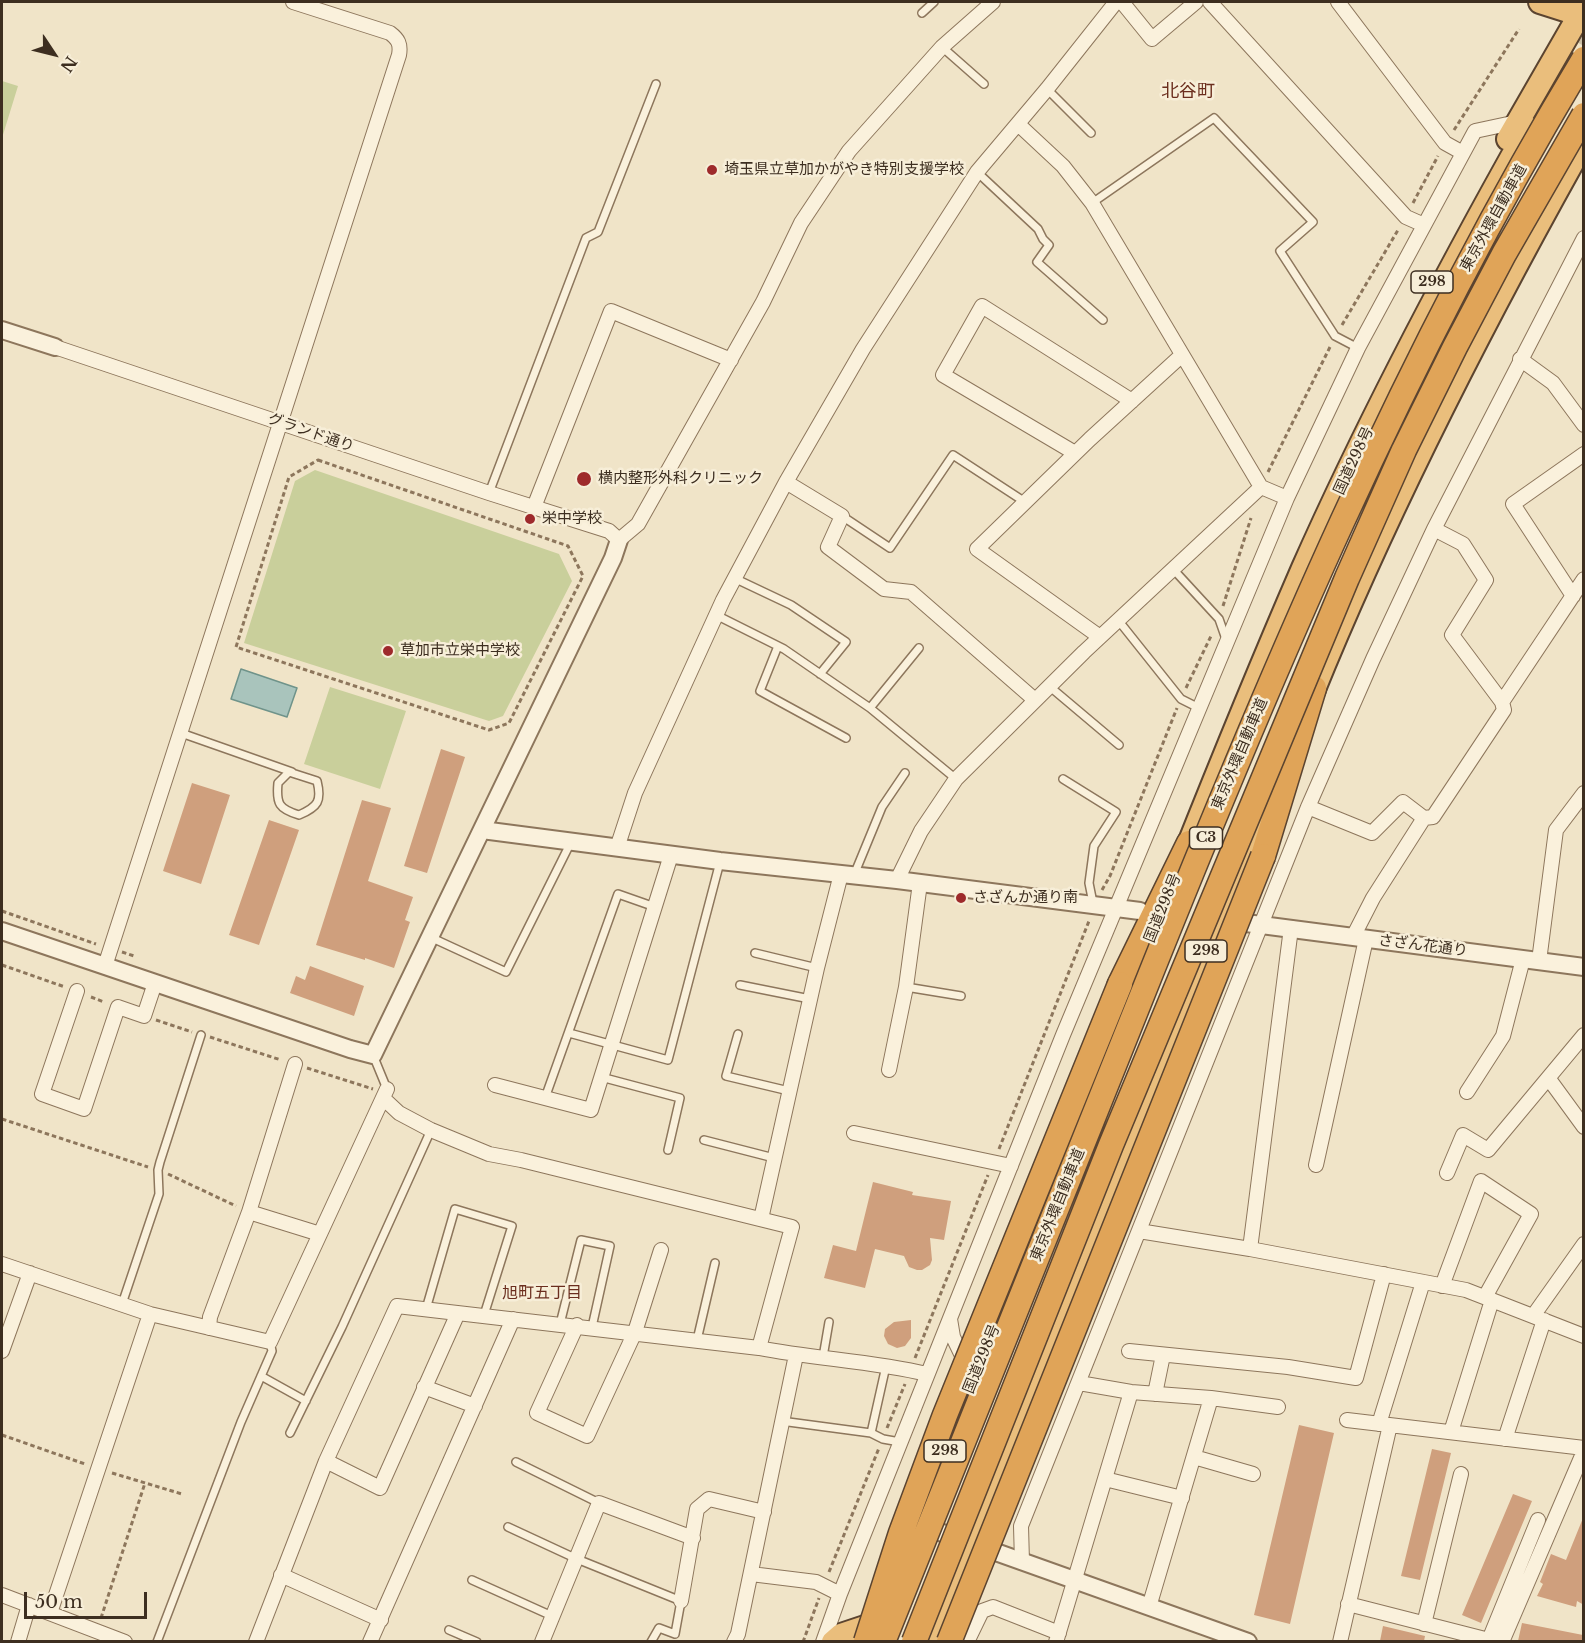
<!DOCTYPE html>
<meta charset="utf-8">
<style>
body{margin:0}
#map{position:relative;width:1585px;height:1643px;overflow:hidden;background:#f0e4c8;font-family:"Libre Baskerville",serif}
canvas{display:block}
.frame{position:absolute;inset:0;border:3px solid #3d2e20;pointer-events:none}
.north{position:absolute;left:24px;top:24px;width:60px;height:60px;-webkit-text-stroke:4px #f7eed8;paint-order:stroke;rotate:125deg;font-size:16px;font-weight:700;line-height:24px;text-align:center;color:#3d2e20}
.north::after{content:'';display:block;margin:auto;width:21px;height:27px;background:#3d2e20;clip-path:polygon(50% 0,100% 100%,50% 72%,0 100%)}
.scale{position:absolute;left:24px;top:1592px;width:123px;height:27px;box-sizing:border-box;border:3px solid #3d2e20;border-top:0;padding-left:8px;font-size:18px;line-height:21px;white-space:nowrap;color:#3d2e20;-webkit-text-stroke:4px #f7eed8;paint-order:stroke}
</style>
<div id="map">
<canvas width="1585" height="1643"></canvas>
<div class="frame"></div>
<div class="north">N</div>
<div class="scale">50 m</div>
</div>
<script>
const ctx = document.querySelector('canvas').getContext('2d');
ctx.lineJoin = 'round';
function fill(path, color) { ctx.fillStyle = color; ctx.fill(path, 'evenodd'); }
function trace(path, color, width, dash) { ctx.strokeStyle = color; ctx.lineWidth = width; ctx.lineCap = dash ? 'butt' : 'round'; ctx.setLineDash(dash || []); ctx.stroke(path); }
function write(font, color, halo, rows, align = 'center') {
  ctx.font = font + ' "Libre Baskerville","Noto Sans JP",serif'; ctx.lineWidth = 5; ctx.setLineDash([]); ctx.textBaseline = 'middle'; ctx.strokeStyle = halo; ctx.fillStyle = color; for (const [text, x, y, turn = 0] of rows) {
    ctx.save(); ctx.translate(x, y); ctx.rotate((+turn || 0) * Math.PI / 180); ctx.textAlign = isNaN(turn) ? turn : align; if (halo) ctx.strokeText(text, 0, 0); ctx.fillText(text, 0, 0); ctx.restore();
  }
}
fill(new Path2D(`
 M 2,81 L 18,86 L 2,138 Z
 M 315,470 L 559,554 L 572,581 L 503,716 L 489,721 L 244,643 L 295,481 Z
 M 330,687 L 406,711 L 380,789 L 304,764 Z`), '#c9cf9b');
const water = new Path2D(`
 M 241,669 L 297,688 L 287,717 L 231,699 Z`);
fill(water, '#a9c4bc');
trace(water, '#6f938a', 1.5);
fill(new Path2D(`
 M 441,749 L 465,757 L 427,873 L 404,866 Z
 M 192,783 L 230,795 L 201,884 L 163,871 Z
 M 362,800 L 391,808 L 368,881 L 413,897 L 405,920 L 410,922 L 394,968 L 365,958 L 365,960 L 316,945 Z
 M 269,820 L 299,830 L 259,945 L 229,935 Z
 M 310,966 L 364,986 L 354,1016 L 290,993 L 296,976 L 305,980 Z
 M 873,1182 L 913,1192 L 912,1195 L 951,1201 L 944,1240 L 930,1238 L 932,1260 L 930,1265 L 922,1270 L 917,1270 L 909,1267 L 904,1256 L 875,1249 L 865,1288 L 824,1278 L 833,1245 L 856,1251 Z
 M 911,1320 L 911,1338 L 905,1346 L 897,1348 L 888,1344 L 884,1336 L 885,1329 L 894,1322 Z
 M 1299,1425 L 1334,1433 L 1290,1624 L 1254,1615 Z
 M 1432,1449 L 1451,1453 L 1420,1580 L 1401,1576 Z
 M 1513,1494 L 1532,1501 L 1481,1623 L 1462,1615 Z
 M 1583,1518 L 1584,1605 L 1577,1601 L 1576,1607 L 1537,1596 L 1543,1584 L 1540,1582 L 1551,1554 L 1566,1560 Z
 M 1522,1623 L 1583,1635 L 1582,1641 L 1518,1641 Z
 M 1383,1626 L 1425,1636 L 1424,1641 L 1380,1641 Z`), '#cf9f7d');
trace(new Path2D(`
 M 1528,128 L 1584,33`), '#ccc0a6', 22, [22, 11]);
const service = new Path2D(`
 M 922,13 L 934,2
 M 942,47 L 984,84
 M 1047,89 L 1091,133
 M 977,172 L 1038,229 L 1043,239 L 1049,245 L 1037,262 L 1103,320
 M 1092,203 L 1214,118 L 1313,222 L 1280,251 L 1335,336 L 1358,348
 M 489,493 L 586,238 L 598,232 L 656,84
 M 842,516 L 890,548 L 953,455 L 1025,502
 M 1173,569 L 1219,619 L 1226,639
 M 734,578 L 791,605 L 846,642 L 820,674
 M 716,615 L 784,649 L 870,708 L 956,779
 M 1118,620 L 1181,699 L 1199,708
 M 778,646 L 760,691 L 846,738
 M 1049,686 L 1119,745
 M 870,708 L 919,648
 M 181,733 L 292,772
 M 289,772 L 317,781 C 322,801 318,807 299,815 C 279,809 276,804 278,783 Z
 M 1063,779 L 1116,812 L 1094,846 L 1089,883 L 1093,903
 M 854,875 L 882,807 L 905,773
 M 430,937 L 506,972 L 570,844
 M 755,953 L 817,968
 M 740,985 L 810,999
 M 906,987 L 961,996
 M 569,1033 L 668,1060 L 720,862
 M 738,1034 L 726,1076 L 789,1091
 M 373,1055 L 387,1089
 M 601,1077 L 680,1098 L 668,1150
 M 545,1098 L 618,894 L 655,907
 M 704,1140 L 774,1158
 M 122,1304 L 159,1194 L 158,1170 L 160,1162 L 201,1035
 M 426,1309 L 455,1209 L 512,1226 L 484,1315
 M 560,1324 L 581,1240 L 610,1246 L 592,1327
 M 697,1340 L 715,1263
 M 823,1357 L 829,1322
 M 261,1376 L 306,1401
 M 781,1421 L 871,1433 L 883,1439 L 900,1442
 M 290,1433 L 342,1327 L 431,1130
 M 871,1433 L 886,1366
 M 516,1462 L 599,1503
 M 508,1527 L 577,1559 L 681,1601 L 675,1634 L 659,1628 L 651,1642
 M 472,1580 L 552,1616
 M 449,1630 L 477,1642
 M 157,1642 L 241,1422 L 272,1351 L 270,1342`);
const minor = new Path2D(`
 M 1122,2 L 1152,39 L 1196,2
 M 1210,2 L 1406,217 L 1424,225
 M 1338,2 L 1445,143 L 1463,153
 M 1018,124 L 1063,166 L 1092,203 L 1261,487
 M 55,347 L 489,493 L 609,531 L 619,540 L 638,524 L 763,302 L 801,223 L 849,151 L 942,47 L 993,2
 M 1520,359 L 1553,383 L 1584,425
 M 1075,453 L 943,375 L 982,306 L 1132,401
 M 786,482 L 842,516 L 828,547 L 884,589 L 911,592 L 1035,700
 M 534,507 L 611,311 L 731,360
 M 1434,529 L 1463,544 L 1486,580 L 1452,635 L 1502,702
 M 1573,596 L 1513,504 L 1584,454
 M 1100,637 L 977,549 L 1090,439 L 1182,355
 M 1308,807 L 1372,833 L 1403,802 L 1424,818
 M 617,848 L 635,793 L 723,600 L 786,482 L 863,349 L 977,172 L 1047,89 L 1116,2
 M 897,880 L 921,831 L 956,779 L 1084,652 L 1261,487 L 1287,498
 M 1353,937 L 1373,898 L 1424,818 L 1433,817 L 1504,710 L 1502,702 L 1584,579
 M 1539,961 L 1556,830 L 1584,793
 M 105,966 L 399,55 C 401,44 398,39 390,33 L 293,2
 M 77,991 L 42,1094 L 84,1109 L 118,1007 L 144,1016 L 155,983
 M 889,1070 L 906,987 L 920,883
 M 1549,1079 L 1584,1127
 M 495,1085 L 591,1110 L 671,855
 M 1467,1092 L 1503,1036 L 1523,959
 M 383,1098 L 399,1113 L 431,1130 L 489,1154 L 521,1160 L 792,1227 L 759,1348
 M 854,1133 L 1011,1166
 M 1316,1165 L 1366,939
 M 1447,1173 L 1463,1135 L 1488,1150 L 1584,1035
 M 249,1212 L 295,1064
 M 761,1219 L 817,968 L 841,874
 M 1139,1231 L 1250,1249 L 1466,1290 L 1584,1336
 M 1250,1249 L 1291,928
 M 2,1264 L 150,1314 L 270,1342 L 387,1089
 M 1442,1286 L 1481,1181 L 1531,1214 L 1485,1297
 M 1533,1316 L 1584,1244
 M 950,1319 L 953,1337 L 966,1364
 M 577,1325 L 537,1413 L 587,1436 L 635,1332 L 661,1250
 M 209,1328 L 210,1317 L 249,1212 L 320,1234
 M 2,1351 L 30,1273
 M 1129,1351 L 1288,1367 L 1356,1378 L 1384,1274
 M 1079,1383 L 1131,1392 L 1211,1398 L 1278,1407
 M 424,1387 L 475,1406
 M 1155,1394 L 1163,1355
 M 1347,1420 L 1584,1448
 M 1379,1424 L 1423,1282
 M 1451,1432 L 1492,1300
 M 1505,1439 L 1544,1320
 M 1194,1457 L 1253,1474
 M 326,1461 L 380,1488 L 458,1313
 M 1105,1479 L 1182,1498
 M 1022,1562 L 1021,1526 L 1308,807 L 1373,659 L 1434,529 L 1584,238
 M 751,1574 L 816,1582 L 840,1594
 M 281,1575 L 381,1620
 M 2,1595 L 125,1642
 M 681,1601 L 697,1509 L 709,1499 L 764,1512
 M 1348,1604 L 1489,1640 L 1538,1520
 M 1149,1607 L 1211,1398
 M 50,1613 L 150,1314
 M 1424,1624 L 1461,1474
 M 18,1642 L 29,1605
 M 256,1642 L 326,1461 L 397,1306 L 759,1348 C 815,1359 872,1361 927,1374
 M 370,1642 L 513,1319
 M 542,1642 L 599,1503 L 693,1538
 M 734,1642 L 738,1634 L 796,1355
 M 823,1642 L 840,1594 L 1063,1035 L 1287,498 L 1358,348 L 1475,131 L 1517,122
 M 967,1642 L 982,1611 L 993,1607 L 1059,1633
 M 1056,1642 L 1131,1392
 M 1340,1642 L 1390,1425
 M 1502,1642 L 1584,1451`);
const tertiary = new Path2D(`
 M 2,330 L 55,347
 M 482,830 L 720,861 L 897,880 L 1140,911
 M 1246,923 L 1584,967
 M 2,931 L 350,1049 L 373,1055 L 613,558 L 619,540
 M 920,1525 L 1248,1642`);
const trunk = new Path2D(`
 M 1540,2 L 1584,16
 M 1508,139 L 1584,7
 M 1312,694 C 1388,507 1481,326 1580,149
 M 1182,861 C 1221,763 1261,665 1303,568 C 1370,417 1447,272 1528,128
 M 923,1507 L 1116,1025
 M 833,1642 L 841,1635 L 877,1623
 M 930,1642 L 1137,1119 L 1276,780`);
const motorway = new Path2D(`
 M 1263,856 L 1314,688
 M 1120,984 L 1189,843`);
trace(service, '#8d765c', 10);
trace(minor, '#8d765c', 16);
trace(tertiary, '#8d765c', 20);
trace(trunk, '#5b4430', 26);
trace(motorway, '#5b4430', 27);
trace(new Path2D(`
 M 1454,130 L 1519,29
 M 1413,203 L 1438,156
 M 1342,325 L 1398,230
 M 318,460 L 568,546 L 583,576 L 509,723 L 489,730 L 236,647 L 289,477 Z
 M 1268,472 L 1330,347
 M 1223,606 L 1251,518
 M 1186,688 L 1212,634
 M 1102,890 L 1110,876 L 1177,708
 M 2,911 L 96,944
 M 122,952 L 134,956
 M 2,965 L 65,987
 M 91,997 L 104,1002
 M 156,1020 L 192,1032
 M 210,1037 L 281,1060
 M 307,1068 L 373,1089
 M 2,1119 L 148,1167
 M 999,1149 L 1089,921
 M 168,1174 L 236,1206
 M 915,1358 L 988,1175
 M 887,1428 L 905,1384
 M 2,1435 L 85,1464
 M 112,1473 L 182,1494
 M 829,1572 L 879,1448
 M 101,1618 L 145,1483
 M 803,1642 L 819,1598`), '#8d765c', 3, [4.5, 3]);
trace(service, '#faf1dc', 7);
trace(minor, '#faf1dc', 14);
trace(tertiary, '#faf1dc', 16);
trace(trunk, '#eabe7c', 22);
trace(motorway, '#e0a458', 24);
const motorwayBridge = new Path2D(`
 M 866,1642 L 901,1533 L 945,1415 L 1120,984
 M 883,1642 C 968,1429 1053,1216 1139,1003 C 1268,680 1403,358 1584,59
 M 914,1642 L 1111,1145 L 1347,578 L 1404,450 L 1455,347 L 1504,254 L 1584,115
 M 949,1642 L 1263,856`);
trace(motorwayBridge, '#5b4430', 27, []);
trace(motorwayBridge, '#e0a458', 24);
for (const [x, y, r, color] of [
 [712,170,6,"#9e2a2b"],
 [584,479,8,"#9e2a2b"],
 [530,519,6,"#9e2a2b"],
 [388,651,6,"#9e2a2b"],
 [961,898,6,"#9e2a2b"]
]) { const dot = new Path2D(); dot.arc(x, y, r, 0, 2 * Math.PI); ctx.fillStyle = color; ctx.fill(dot); trace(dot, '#f7eed8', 2); }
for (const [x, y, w] of [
 [1432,282,42],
 [1206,838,33],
 [1206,951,42],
 [945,1451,42]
]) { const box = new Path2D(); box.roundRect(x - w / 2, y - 11, w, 22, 4.5); ctx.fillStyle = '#f7eed8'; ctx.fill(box); trace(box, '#3d2e20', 1.5); }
write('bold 14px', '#3d2e20', null, [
 ["298",1432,282],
 ["C3",1206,838],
 ["298",1206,951],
 ["298",945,1451]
]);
write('15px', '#3d2e20', '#f7eed8', [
 ["埼玉県立草加かがやき特別支援学校",724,170],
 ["横内整形外科クリニック",598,479],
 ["栄中学校",542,519],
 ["草加市立栄中学校",400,651],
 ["さざんか通り南",973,898]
], 'left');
write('15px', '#3d2e20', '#f7eed8', [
 ["東京外環自動車道",1494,218,-61],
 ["グランド通り",311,433,19],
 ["国道298号",1354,461,-65],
 ["東京外環自動車道",1240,754,-67],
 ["国道298号",1163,908,-68],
 ["さざん花通り",1423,946,7],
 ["東京外環自動車道",1058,1205,-68],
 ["国道298号",982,1359,-68]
]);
write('16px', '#6b2e1e', '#f7eed8', [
 ["旭町五丁目",542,1293]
]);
write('18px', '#6b2e1e', '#f7eed8', [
 ["北谷町",1188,92]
]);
</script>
